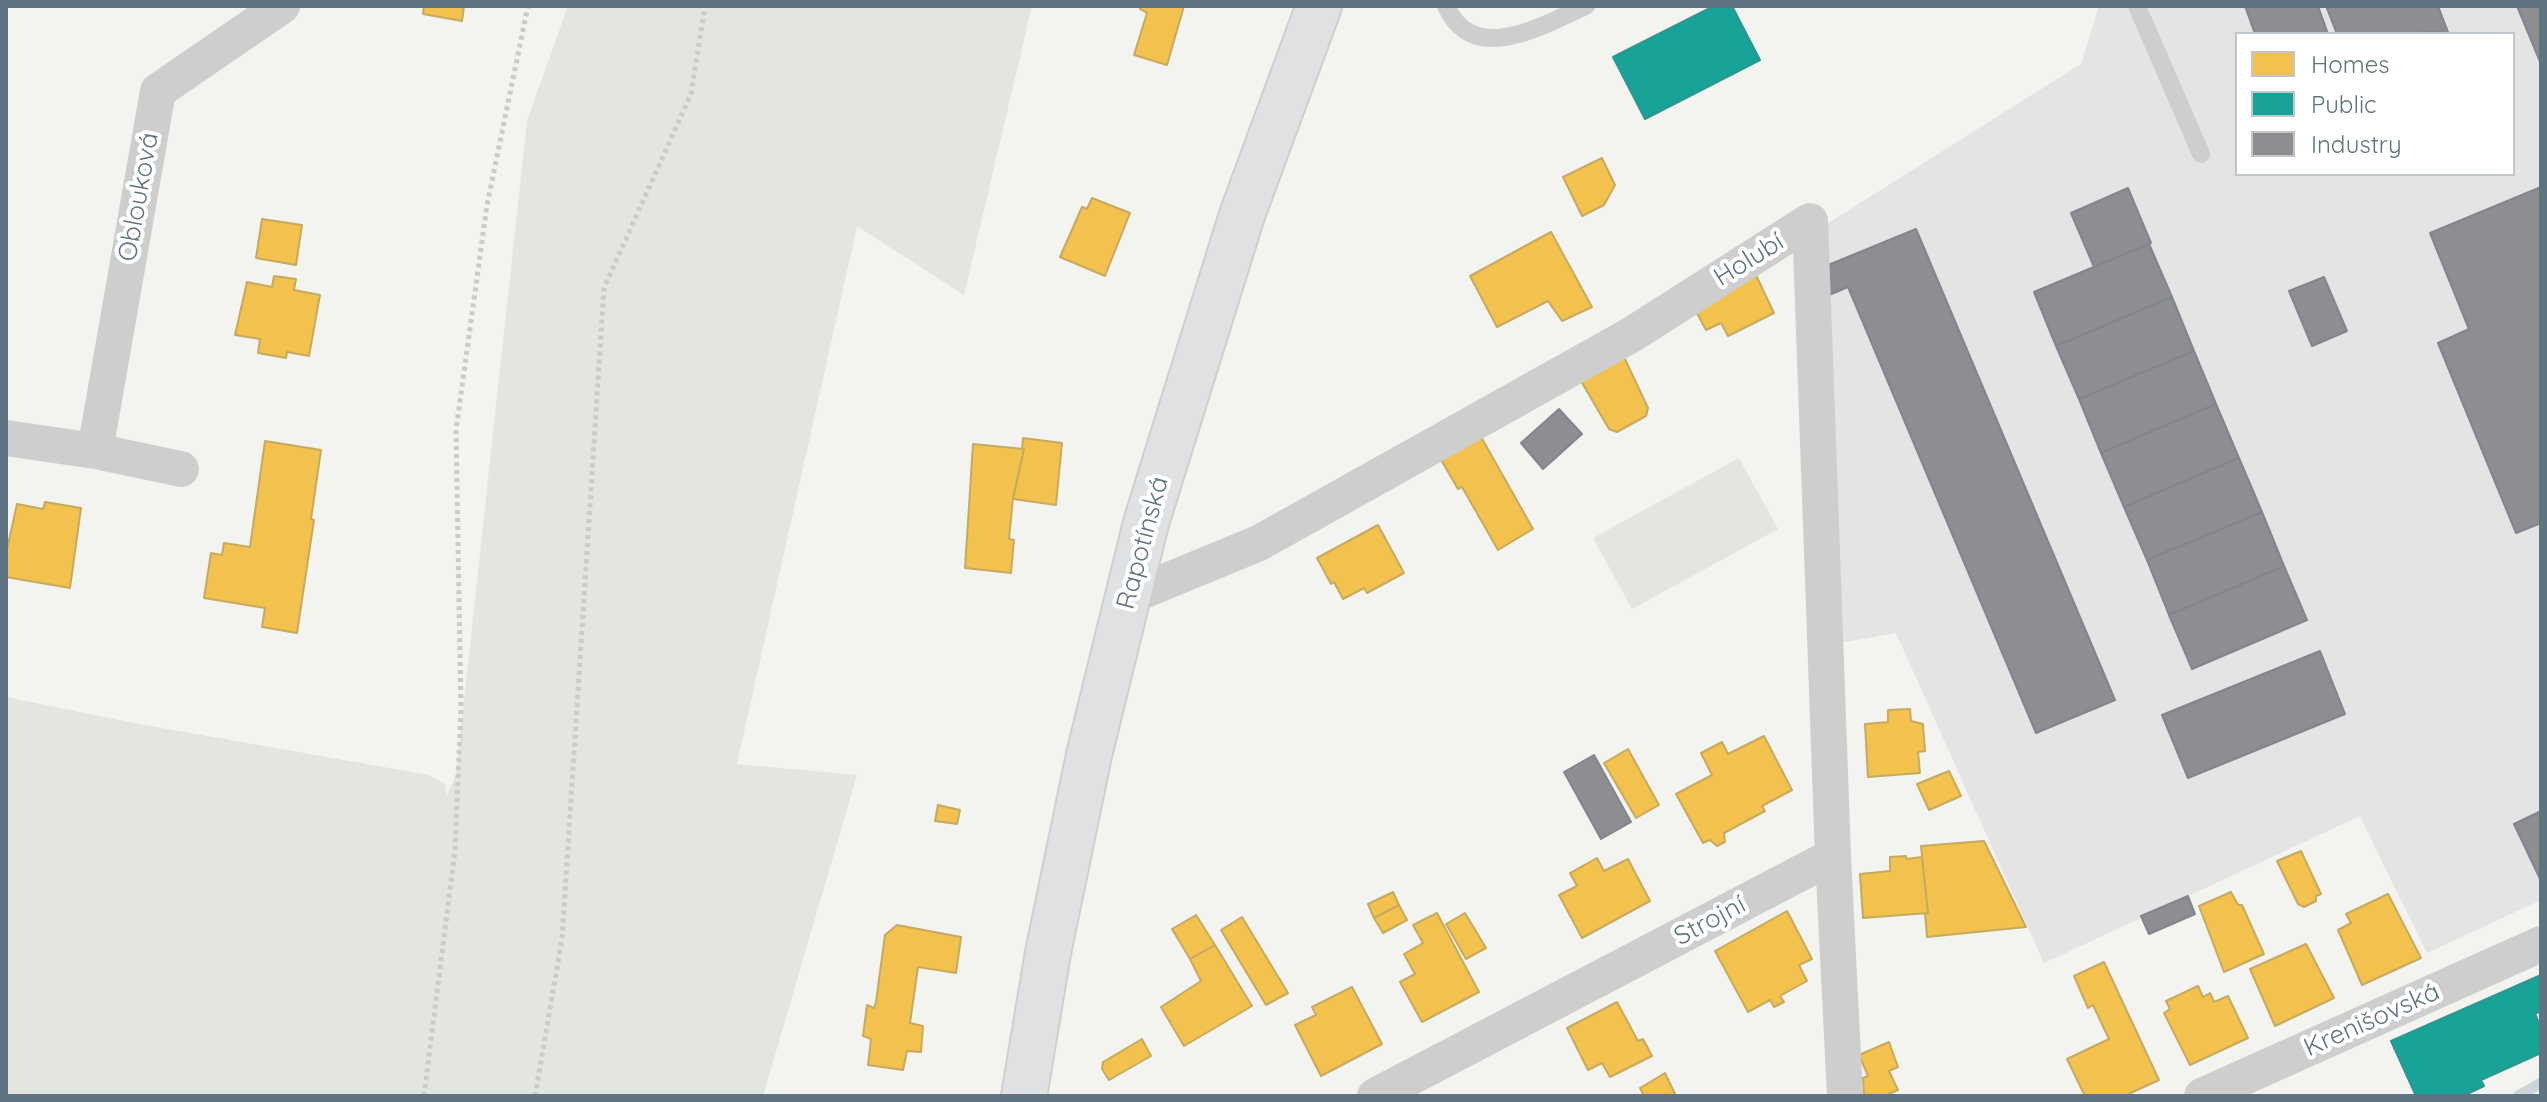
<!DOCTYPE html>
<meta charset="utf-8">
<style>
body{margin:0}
#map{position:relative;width:2547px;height:1102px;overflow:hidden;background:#f3f3f0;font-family:Quicksand,sans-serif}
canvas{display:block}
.frame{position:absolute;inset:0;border:8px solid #607383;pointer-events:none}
.legend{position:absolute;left:2235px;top:32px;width:280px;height:144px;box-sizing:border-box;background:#fff;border:2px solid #bfc7cd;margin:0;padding:10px 14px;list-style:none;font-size:24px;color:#607383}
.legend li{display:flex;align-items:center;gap:16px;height:40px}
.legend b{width:40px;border:2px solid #bfc7cd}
</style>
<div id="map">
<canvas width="2547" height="1102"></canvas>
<div class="frame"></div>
<ul class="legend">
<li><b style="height:22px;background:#f2c14e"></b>Homes</li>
<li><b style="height:22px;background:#17a398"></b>Public</li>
<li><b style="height:22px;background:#8d8d92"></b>Industry</li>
</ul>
</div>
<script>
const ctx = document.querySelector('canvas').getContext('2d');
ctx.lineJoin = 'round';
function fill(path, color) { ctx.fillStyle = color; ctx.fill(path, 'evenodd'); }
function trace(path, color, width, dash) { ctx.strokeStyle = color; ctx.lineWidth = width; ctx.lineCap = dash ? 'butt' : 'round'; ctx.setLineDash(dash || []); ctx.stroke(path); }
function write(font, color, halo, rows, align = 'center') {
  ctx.font = font + ' Quicksand,sans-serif'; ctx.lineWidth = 8; ctx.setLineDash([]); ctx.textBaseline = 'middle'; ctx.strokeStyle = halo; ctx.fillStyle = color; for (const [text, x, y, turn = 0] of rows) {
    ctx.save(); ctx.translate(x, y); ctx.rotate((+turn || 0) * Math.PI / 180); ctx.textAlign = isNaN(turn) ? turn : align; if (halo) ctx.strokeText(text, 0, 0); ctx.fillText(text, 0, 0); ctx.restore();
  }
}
fill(new Path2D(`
 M 2099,6 L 2541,6 L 2541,900 L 2427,953 L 2360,816 L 2044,963 L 1896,633 L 1839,643 L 1817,230 L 2081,64 ZM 2237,34 L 2513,34 L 2513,174 L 2237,174 Z`), '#e3e4e3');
fill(new Path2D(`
 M 568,6 L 1032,6 L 964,295 L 857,226 L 737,764 L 857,775 L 763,1096 L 6,1096 L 6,697 L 139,724 L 429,775 L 445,784 L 447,796 L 456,774 L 527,121 Z
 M 1739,458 L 1778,529 L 1632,609 L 1593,538 Z`), '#e2e6de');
const homes = new Path2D(`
 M 424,6 L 464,6 L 462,21 L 423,14 Z
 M 1140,6 L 1184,6 L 1167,65 L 1134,55 L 1147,13 L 1140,9 Z
 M 1602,158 L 1615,185 L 1604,205 L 1582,216 L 1563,177 Z
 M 1092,198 L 1130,213 L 1105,276 L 1060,257 L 1082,207 L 1087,209 Z
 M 262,219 L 302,225 L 296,265 L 256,258 Z
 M 1551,232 L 1592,307 L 1562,321 L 1548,301 L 1497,327 L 1470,276 Z
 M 1753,269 L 1774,313 L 1728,336 L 1721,323 L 1706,330 L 1691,302 Z
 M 274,276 L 296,279 L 294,290 L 320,295 L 309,356 L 287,352 L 286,358 L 258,353 L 260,339 L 235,335 L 247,282 L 272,287 Z
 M 1624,357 L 1648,408 L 1646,416 L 1617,432 L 1609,429 L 1581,381 Z
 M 1480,435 L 1533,529 L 1498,550 L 1462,487 L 1458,489 L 1440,458 Z
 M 1023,438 L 1062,443 L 1056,505 L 1013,499 L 1024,449 L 1022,449 Z
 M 265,441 L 321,450 L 311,519 L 314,520 L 297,633 L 262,627 L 265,608 L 204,598 L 211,553 L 222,555 L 224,543 L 250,547 Z
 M 973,444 L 1024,449 L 1013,498 L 1009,539 L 1014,540 L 1011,573 L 965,568 Z
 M 45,502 L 81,508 L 70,588 L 6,577 L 6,554 L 17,504 L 43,509 Z
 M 1378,525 L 1404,573 L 1367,593 L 1364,588 L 1343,599 L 1334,582 L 1331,584 L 1317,558 Z
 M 1910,709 L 1911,721 L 1923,724 L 1925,751 L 1918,752 L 1920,773 L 1868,777 L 1865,724 L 1888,722 L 1888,710 Z
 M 1764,736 L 1792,790 L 1762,806 L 1765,811 L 1724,833 L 1725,842 L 1717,846 L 1710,840 L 1703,843 L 1676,794 L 1712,775 L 1701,753 L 1722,742 L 1728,754 Z
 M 1628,749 L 1659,805 L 1636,818 L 1604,763 Z
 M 1949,771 L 1961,796 L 1929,810 L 1917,784 Z
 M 938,805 L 960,810 L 957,824 L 935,821 Z
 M 1984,841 L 2026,927 L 1927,937 L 1925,913 L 1928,913 L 1921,846 Z
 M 2301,851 L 2321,894 L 2316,896 L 2316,901 L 2304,907 L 2298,904 L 2277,861 Z
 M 1906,856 L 1906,859 L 1922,857 L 1928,913 L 1863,918 L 1860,874 L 1890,871 L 1890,857 Z
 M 1597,858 L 1604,871 L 1628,859 L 1650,901 L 1582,938 L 1559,895 L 1577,886 L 1570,873 Z
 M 1393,892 L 1399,905 L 1374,918 L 1368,904 Z
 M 2231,892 L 2238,905 L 2242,905 L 2264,954 L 2224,972 L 2199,906 Z
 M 2388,894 L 2421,958 L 2362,985 L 2338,930 L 2351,923 L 2346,914 Z
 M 1399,905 L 1407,920 L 1383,933 L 1374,918 Z
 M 1787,911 L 1812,959 L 1799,965 L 1807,981 L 1780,996 L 1784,1002 L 1774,1007 L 1770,1000 L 1748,1012 L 1715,951 Z
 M 1437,913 L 1479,992 L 1422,1022 L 1400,982 L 1415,974 L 1404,954 L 1423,943 L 1413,925 Z
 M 1465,913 L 1486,948 L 1466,959 L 1446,924 Z
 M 1196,915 L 1215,945 L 1190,959 L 1172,929 Z
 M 1242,917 L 1288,993 L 1266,1005 L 1221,930 Z
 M 897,925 L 961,937 L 956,973 L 918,967 L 910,1023 L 923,1026 L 921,1052 L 907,1051 L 903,1070 L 868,1065 L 871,1039 L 863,1036 L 867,1005 L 874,1008 L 876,1002 L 885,935 Z
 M 2306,944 L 2334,998 L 2275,1026 L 2250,969 Z
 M 1215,945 L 1252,1006 L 1184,1046 L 1161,1007 L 1201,981 L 1190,959 Z
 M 2104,962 L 2159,1080 L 2124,1096 L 2085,1096 L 2067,1059 L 2109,1039 L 2093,1005 L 2088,1008 L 2074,976 Z
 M 2198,986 L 2203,997 L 2210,993 L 2214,1002 L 2228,996 L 2248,1038 L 2190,1065 L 2164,1013 L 2170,1009 L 2166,1001 Z
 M 1352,987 L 1382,1044 L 1321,1076 L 1295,1025 L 1316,1015 L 1312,1007 Z
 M 1617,1002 L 1638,1041 L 1643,1039 L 1652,1056 L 1610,1077 L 1602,1063 L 1588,1070 L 1567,1028 Z
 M 1142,1039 L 1151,1056 L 1109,1080 L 1102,1069 L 1103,1062 Z
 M 1889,1042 L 1898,1067 L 1889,1071 L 1898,1090 L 1884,1096 L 1864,1096 L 1863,1078 L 1868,1076 L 1859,1055 Z
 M 1665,1073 L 1676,1096 L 1644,1096 L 1640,1088 Z`);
fill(homes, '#f2c14e');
trace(homes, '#c6aa5e', 2);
const public = new Path2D(`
 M 1714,6 L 1732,6 L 1760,60 L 1645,119 L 1613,57 Z
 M 2541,975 L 2541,1011 L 2535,1014 L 2541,1027 L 2541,1053 L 2481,1080 L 2484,1086 L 2463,1096 L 2416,1096 L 2391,1041 Z`);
fill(public, '#17a398');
trace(public, '#2d9592', 2);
const industry = new Path2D(`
 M 2245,6 L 2318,6 L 2328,34 L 2255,34 Z
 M 2326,6 L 2438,6 L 2448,32 L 2337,34 Z
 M 2517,6 L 2541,6 L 2541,64 Z
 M 2541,187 L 2541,523 L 2516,533 L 2438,343 L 2469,329 L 2430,233 Z
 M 2128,188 L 2151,243 L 2094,267 L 2071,213 Z
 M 1916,229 L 2115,700 L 2036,733 L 1848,287 L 1822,298 L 1821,268 Z
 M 2149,244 L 2172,297 L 2056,346 L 2034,292 Z
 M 2324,277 L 2347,331 L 2312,346 L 2289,291 Z
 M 2172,297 L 2194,351 L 2079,399 L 2056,346 Z
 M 2194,351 L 2216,404 L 2101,453 L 2079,399 Z
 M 2216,404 L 2239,458 L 2124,507 L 2101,453 Z
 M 1559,409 L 1582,434 L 1543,469 L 1521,443 Z
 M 2239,458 L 2262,512 L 2147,560 L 2124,507 Z
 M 2262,512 L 2284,566 L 2169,615 L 2147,560 Z
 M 2284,566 L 2307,620 L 2192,669 L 2169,615 Z
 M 2320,651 L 2345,714 L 2188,778 L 2162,715 Z
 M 1594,755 L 1631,822 L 1601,839 L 1564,772 Z
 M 2541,811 L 2541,881 L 2514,824 Z
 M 2188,896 L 2195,914 L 2149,934 L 2141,916 Z`);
fill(industry, '#8d8d92');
trace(industry, '#80858e', 2);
trace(new Path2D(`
 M 2518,1096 L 2541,1083`), '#ccd5d8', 11);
const primary = new Path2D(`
 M 1024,1096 L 1048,953 L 1089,755 L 1146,523 L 1242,215 L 1319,6`);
trace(primary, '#cecfcf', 48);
trace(new Path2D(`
 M 424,1096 L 455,850 L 461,708 L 456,430 L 487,205 L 528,6
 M 535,1096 L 562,939 L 604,288 L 691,94 L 705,6`), '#cacbcb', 5, [4, 4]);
trace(new Path2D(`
 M 1446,6 C 1474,68 1544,24 1586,6
 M 2137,6 L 2201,154`), '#cececf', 18);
trace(new Path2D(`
 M 6,438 L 95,451 L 158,91 L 282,6
 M 95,451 L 181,469
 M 1128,597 L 1259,543 L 1631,335 L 1810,221 L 1833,856 L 1845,1096
 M 1375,1096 L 1833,856
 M 2202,1096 L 2541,944`), '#cececf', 36);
trace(primary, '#e0e1e2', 44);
write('26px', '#607383', '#fff', [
 ["Oblouková",139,197,-80],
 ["Holubí",1749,260,-32],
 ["Rapotínská",1143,543,-75],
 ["Strojní",1710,921,-28],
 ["Krenišovská",2372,1020,-24]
]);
</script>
